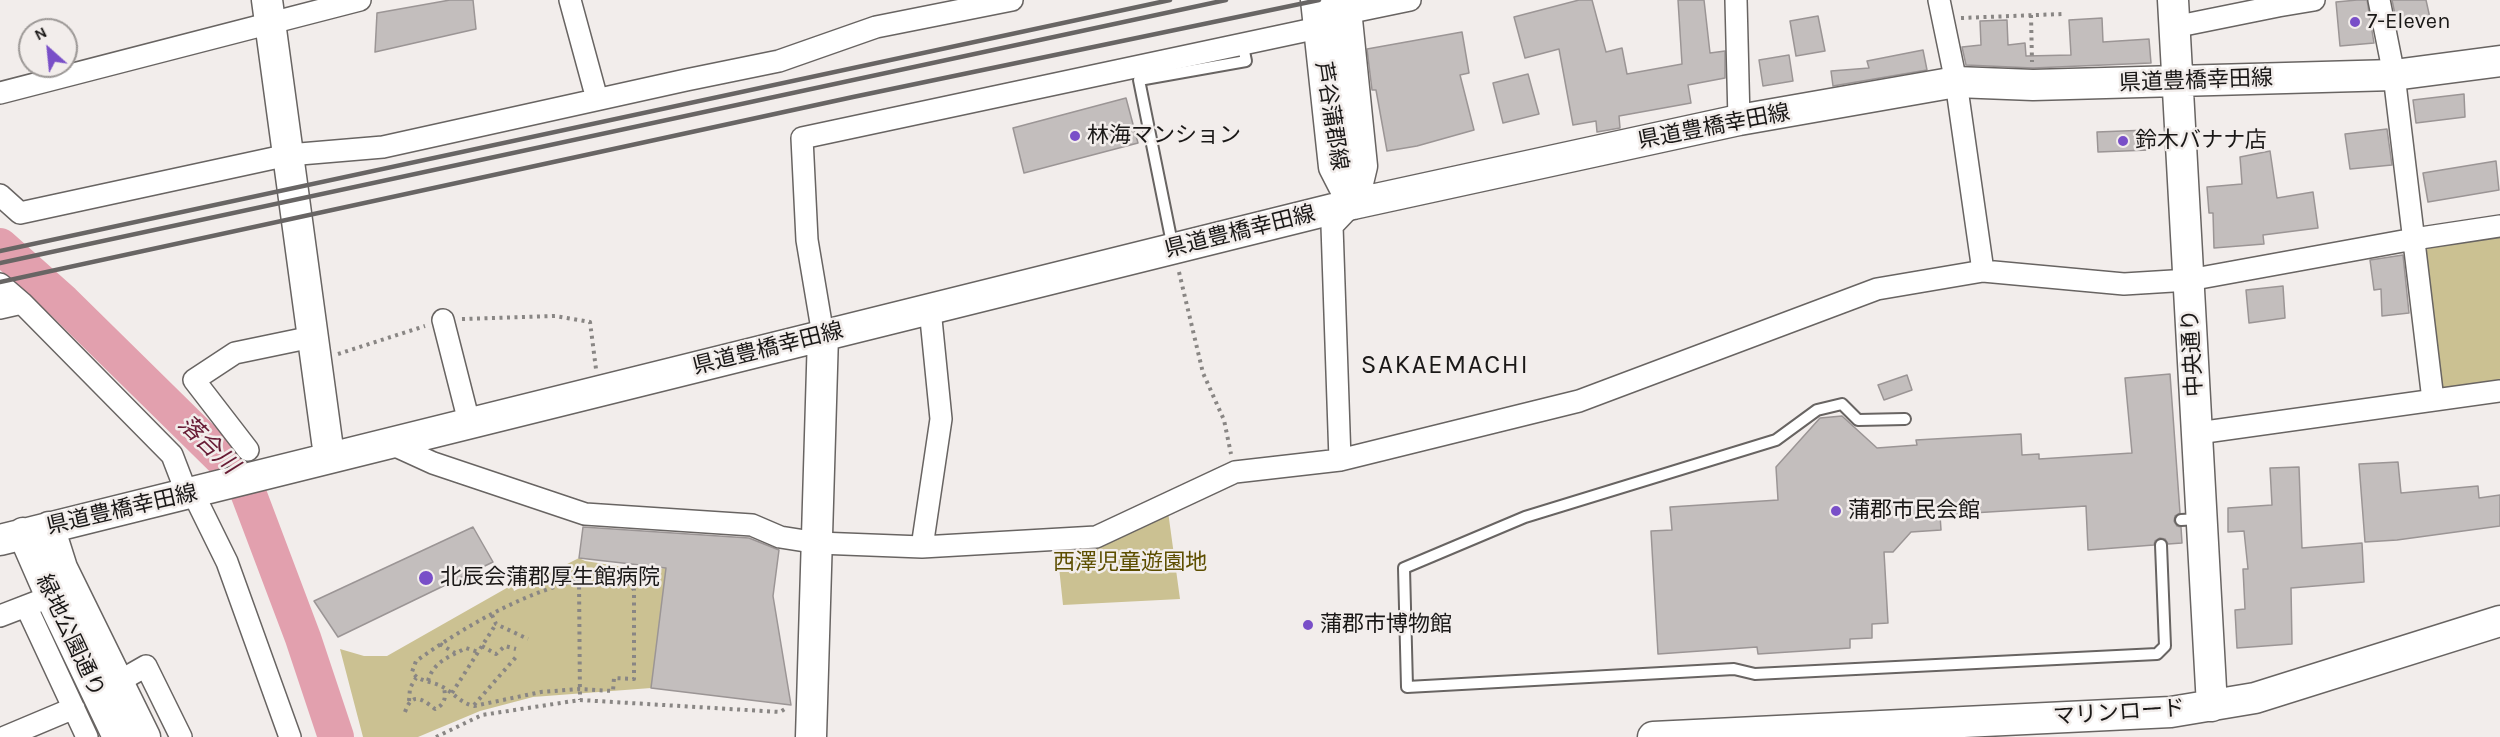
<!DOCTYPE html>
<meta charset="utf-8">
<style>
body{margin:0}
#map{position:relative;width:2500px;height:737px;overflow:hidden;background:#f2edeb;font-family:Karla,sans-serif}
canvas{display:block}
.north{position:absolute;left:18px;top:18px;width:60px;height:60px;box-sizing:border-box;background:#f2edeb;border:2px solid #9c9896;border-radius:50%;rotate:333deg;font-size:16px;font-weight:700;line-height:24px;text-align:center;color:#1a1817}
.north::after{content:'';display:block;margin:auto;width:21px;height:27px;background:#794fc8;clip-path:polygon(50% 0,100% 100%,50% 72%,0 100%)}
</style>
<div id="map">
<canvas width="2500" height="737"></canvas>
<div class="north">N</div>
</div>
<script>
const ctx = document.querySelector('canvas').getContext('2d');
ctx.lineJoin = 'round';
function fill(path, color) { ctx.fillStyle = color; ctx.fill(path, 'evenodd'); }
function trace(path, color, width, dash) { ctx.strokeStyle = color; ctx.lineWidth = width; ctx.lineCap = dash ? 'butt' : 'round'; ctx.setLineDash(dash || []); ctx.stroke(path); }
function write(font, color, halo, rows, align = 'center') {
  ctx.font = font + ' Karla,"Noto Sans JP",sans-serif'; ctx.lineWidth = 5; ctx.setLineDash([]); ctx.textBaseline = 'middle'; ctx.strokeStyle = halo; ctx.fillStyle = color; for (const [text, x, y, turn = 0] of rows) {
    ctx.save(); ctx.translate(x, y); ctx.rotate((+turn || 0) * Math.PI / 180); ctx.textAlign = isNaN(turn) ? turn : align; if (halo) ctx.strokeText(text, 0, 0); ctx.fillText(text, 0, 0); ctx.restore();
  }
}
fill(new Path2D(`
 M 2500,235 L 2500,380 L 2442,388 L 2424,248 Z
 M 1167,504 L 1180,599 L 1063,605 L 1056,539 Z
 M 579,558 L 585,561 L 643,570 L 666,568 L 651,688 L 533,697 L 480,711 L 418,737 L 363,737 L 340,649 L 364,656 L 387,656 L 512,585 L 514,591 Z`), '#cbc192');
trace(new Path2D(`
 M 0,246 L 63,302 L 243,479 L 303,638 L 336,737`), '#e2a0ae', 36);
const building = new Path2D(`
 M 450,0 L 473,0 L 476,29 L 375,52 L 377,13 Z
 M 1579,0 L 1592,0 L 1606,52 L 1622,48 L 1627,74 L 1682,64 L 1678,0 L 1704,0 L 1710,53 L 1725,51 L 1725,78 L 1688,85 L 1691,103 L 1619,116 L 1620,128 L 1597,132 L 1596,121 L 1573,125 L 1559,49 L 1525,58 L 1514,17 Z
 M 2357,0 L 2367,0 L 2374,43 L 2340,46 L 2336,2 Z
 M 2392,0 L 2426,0 L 2430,18 L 2397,24 Z
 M 1818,16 L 1825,51 L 1796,56 L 1790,21 Z
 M 2102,18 L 2103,42 L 2149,39 L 2151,63 L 2033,68 L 1966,65 L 1962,47 L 1981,45 L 1980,21 L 2007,20 L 2008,45 L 2025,43 L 2026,56 L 2071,55 L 2069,20 Z
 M 1462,32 L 1469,73 L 1460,75 L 1474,130 L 1417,146 L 1387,151 L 1376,90 L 1372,90 L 1367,49 Z
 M 1923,50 L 1927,70 L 1833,86 L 1831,71 L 1869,68 L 1867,61 Z
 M 1789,55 L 1793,81 L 1763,86 L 1759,60 Z
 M 1528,74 L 1539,114 L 1503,123 L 1493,83 Z
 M 2464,94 L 2465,117 L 2416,123 L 2413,100 Z
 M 1126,98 L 1138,143 L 1024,173 L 1013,128 Z
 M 2387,129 L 2392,165 L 2350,169 L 2345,134 Z
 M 2148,130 L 2149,150 L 2098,152 L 2097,132 Z
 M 2270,151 L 2277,198 L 2313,192 L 2318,228 L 2263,235 L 2264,244 L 2214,248 L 2213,213 L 2209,213 L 2207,187 L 2242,184 L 2240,157 Z
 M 2496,161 L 2499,190 L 2428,202 L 2423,173 Z
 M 2403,255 L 2409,313 L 2382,316 L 2381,289 L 2374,290 L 2370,260 Z
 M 2283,286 L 2285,318 L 2249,323 L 2246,290 Z
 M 2170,374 L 2180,513 L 2175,516 L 2174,521 L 2177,526 L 2181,527 L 2182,543 L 2168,544 L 2165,539 L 2160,538 L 2155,541 L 2154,545 L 2088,550 L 2086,506 L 1940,515 L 1941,530 L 1911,532 L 1893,552 L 1884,552 L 1888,623 L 1872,624 L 1872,638 L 1850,639 L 1850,648 L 1758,654 L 1757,647 L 1658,654 L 1651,531 L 1672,530 L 1670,507 L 1778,500 L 1776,467 L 1820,418 L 1842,416 L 1877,448 L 1917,445 L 1916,440 L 2021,434 L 2022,455 L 2039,454 L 2039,459 L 2132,453 L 2125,378 Z
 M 1907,375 L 1912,390 L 1884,400 L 1878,385 Z
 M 2398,462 L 2401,493 L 2478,486 L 2479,498 L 2500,495 L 2500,526 L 2397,540 L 2365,542 L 2359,464 Z
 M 2299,467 L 2302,548 L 2362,543 L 2364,582 L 2291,588 L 2292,644 L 2237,648 L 2235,610 L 2245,609 L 2243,569 L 2248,569 L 2244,531 L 2228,532 L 2228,508 L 2272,505 L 2270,468 Z
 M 473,527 L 493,562 L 338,637 L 314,601 Z
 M 583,527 L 749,538 L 779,550 L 773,596 L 791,705 L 651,688 L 666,568 L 579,558 Z`);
fill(building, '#c3bebd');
trace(building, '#9b9595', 1.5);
const lane = new Path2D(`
 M 1173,248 L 1139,80 L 1246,61 L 1242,42
 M 1905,419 L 1858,420 L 1842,404 L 1817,410 L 1776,440 L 1525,517 L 1404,568 L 1407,687 L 1734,669 L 1755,674 L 2157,654 L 2165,646 L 2161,545
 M 2181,520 L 2199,519`);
const street = new Path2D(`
 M 570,0 L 597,99
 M 1736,0 L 1739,120
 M 1939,0 L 1956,82 L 1983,271
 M 2277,0 L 2278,6 L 2314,0
 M 2379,0 L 2394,75 L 2433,400
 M 1347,13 L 1410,0
 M 2174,27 L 2278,6
 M 0,93 L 360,0
 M 0,195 L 20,213 L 288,155 L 383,147 L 686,80 L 779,61 L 876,27 L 1012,0
 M 0,284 L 22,303
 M 0,308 L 22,303 L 172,455 L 187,494
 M 443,320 L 469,422
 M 823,335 L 807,240 L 802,138 L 1318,28
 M 2198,433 L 2500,391
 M 387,442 L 433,463 L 585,514 L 752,525 L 780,537 L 818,543 L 922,547 L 1096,537 L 1235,472 L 1340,460 L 1579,401 L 1877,289 L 1983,271 L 2124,284 L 2189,280 L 2414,239 L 2500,226
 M 248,450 L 194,380 L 235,353 L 312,337
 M 1340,460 L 1332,226 L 1352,205
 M 193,493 L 227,562 L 290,737
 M 922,547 L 941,419 L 930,309
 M 26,606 L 87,737
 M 0,616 L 39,601
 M 118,682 L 146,666 L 181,737
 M 5,737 L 74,708`);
const secondary = new Path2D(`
 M 267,0 L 329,456
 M 1316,0 L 1334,167 L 1353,204
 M 1345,0 L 1362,166 L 1353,204
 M 2173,0 L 2212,706
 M 49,527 L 62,568 L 145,737
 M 23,533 L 51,597 L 118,737
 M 0,540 L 1353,204 L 1739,120 L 1956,82 L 2033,85 L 2394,75 L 2500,61
 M 811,737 L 823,335
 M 1653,737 L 2171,712 L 2255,698 L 2500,621`);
trace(lane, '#686462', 14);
trace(street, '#686462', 24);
trace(secondary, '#686462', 33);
trace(new Path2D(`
 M 2031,15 L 2032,62
 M 1961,18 L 2062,14
 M 1179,272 L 1203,373 L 1224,420 L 1231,454
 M 462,319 L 555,316 L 590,322 L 596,369
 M 338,354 L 425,326
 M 599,576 C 614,576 626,576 634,590 L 634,679 L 614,678 L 613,691 L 579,689 L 541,692 L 474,706 C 460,703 453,692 441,686 C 431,681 419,682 412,672 L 416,661 C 470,623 532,587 599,576 Z
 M 579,579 L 580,700
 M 492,615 L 496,624 L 528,639
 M 440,644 L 455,653
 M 482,646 L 496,654 L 505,646 L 516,649
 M 428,681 C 433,662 449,657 466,648 L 478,652
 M 452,693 L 496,624
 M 409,701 L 410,688 L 416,678
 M 474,705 L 516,657
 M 405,712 C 412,692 421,698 435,709 C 445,704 446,698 444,688
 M 436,737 L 482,715 L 580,700 L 780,712 L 788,707`), '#898684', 4, [3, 4.5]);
trace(lane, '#fff', 10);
trace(street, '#fff', 21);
trace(secondary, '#fff', 30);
trace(new Path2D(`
 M 0,251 L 1170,0
 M 0,263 L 1226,0
 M 0,282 L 853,97 L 1319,0`), '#686564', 4.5);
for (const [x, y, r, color] of [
 [2355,22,6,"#794fc8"],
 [1075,136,6,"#794fc8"],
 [2123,141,6,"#794fc8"],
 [1836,511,6,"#794fc8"],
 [426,578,8,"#794fc8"],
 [1308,625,6,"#794fc8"]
]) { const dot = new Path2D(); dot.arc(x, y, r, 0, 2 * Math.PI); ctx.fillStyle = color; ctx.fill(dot); trace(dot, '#f2edeb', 2); }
write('22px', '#1a1817', '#f2edeb', [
 ["7-Eleven",2367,22],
 ["林海マンション",1087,136],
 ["鈴木バナナ店",2135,141],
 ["蒲郡市民会館",1848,511],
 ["北辰会蒲郡厚生館病院",440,578],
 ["蒲郡市博物館",1320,625]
], 'left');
write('22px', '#1a1817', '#f2edeb', [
 ["県道豊橋幸田線",2196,81,-2],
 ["芦谷蒲郡線",1331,116,81],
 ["県道豊橋幸田線",1714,127,-11],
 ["県道豊橋幸田線",1240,232,-14],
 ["県道豊橋幸田線",768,349,-14],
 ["中央通り",2193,353,-93],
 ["県道豊橋幸田線",122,510,-13],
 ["緑地公園通り",70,636,65],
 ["マリンロード",2119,713,-4]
]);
write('22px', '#5d4e00', '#f2edeb', [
 ["西澤児童遊園地",1130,563]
]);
write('italic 24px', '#671b34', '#f2edeb', [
 ["落合川",208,445,44]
]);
ctx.letterSpacing = '1.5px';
write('26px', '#1a1817', '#f2edeb', [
 ["SAKAEMACHI",1445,366]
]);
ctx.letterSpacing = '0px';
</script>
